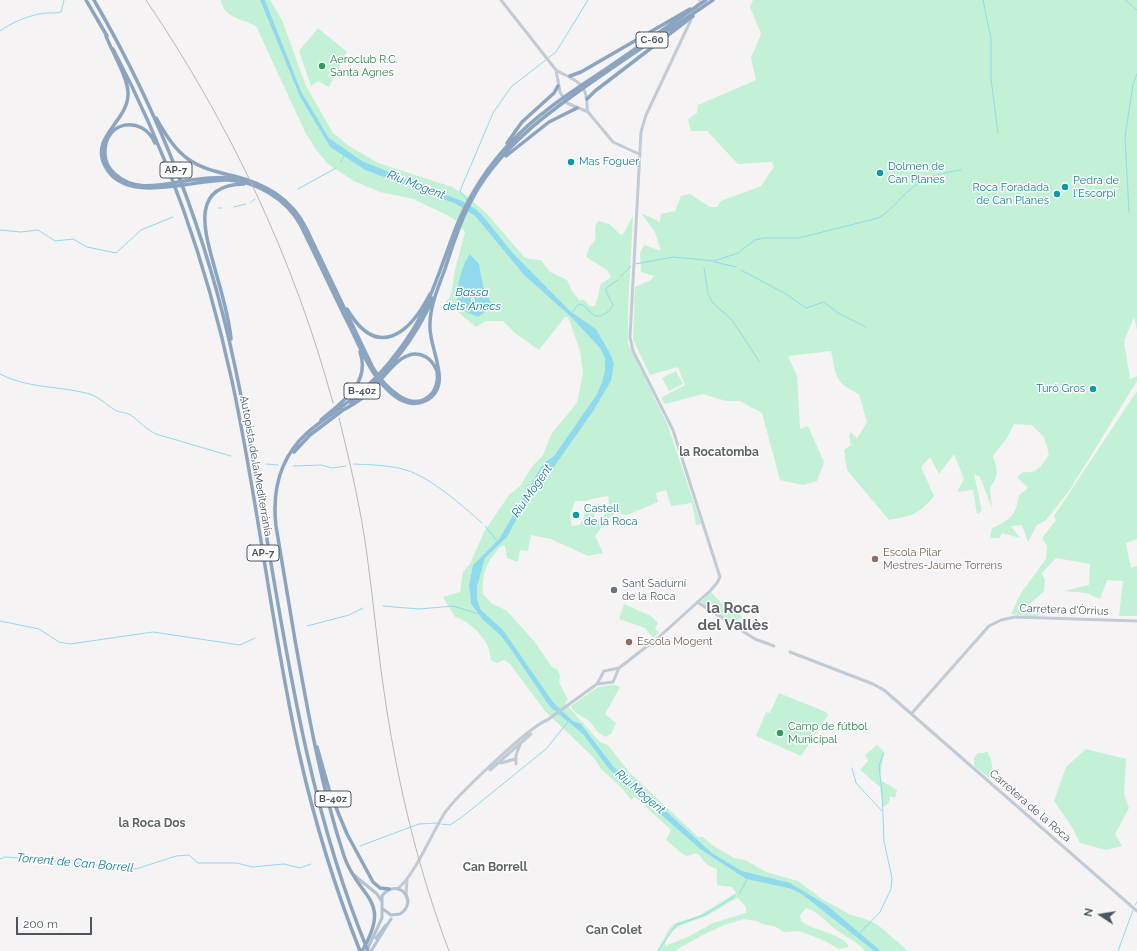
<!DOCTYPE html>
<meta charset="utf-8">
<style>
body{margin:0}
#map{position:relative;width:1137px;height:951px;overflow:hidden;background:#f5f3f3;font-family:Raleway,sans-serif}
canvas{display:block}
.north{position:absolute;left:1081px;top:895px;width:40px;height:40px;-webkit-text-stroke:3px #fff;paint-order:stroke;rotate:282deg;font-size:11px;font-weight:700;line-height:16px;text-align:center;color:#4a5661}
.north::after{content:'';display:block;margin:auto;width:14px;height:18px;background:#4a5661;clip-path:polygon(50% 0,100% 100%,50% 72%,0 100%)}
.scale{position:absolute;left:16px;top:917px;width:76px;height:18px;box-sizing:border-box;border:2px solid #4a5661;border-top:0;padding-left:5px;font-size:12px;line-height:14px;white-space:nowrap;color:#4a5661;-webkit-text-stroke:3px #fff;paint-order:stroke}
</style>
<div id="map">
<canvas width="1137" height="951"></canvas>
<div class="north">N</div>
<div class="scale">200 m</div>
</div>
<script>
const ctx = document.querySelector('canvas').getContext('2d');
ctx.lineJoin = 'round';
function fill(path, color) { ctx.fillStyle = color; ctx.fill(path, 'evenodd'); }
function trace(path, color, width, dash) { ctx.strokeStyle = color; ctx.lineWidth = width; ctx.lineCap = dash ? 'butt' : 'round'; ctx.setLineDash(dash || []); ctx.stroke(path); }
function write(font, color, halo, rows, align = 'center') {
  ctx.font = font + ' Raleway,sans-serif'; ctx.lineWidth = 3; ctx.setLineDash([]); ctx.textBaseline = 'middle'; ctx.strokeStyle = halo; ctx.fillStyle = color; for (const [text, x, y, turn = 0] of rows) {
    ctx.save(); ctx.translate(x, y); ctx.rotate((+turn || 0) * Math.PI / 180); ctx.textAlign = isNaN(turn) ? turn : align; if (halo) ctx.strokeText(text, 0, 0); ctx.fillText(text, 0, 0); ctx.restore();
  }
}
fill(new Path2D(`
 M 221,0 L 260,0 L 300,97 L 330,147 L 365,170 L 456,204 L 475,216 L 524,275 L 571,317 L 600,348 L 605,358 L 605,370 L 602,382 L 597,394 L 554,456 L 545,462 L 540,469 L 499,539 L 473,565 L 469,585 L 471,605 L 482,619 L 500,635 L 510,648 L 550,707 L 584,734 L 609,769 L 700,849 L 746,879 L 792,889 L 803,895 L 874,951 L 865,951 C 857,941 844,936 834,928 C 825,921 818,911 806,908 L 800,915 L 801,921 C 813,931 843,933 849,947 L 839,949 L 823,940 L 799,931 L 784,932 L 774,926 L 762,924 L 757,921 L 744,919 L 724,925 L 703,935 L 674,951 L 657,951 L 670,928 L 676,923 L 700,915 L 736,893 L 732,887 L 717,885 L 717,869 C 714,867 710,867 708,865 C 698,858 703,849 687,856 L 684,855 L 666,840 L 671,830 L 634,796 L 631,800 L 622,788 L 601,769 L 594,758 L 545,711 L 510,664 L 504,660 L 496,663 L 491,660 C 490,656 490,651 488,647 C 482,634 468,620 455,617 L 443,597 L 460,592 L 463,572 L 470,564 L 484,532 L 509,495 L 520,486 L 531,468 L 543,455 L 552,433 L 577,403 L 583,373 L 580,351 L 569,319 L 566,316 L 539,350 L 515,333 L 503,321 L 486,321 L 476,327 L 446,302 L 451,295 L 455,270 L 465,232 L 455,220 L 447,215 L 413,199 L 380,192 L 354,181 L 329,165 L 317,151 L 306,134 L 256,26 C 243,19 223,18 221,0 ZM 470,254 C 483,268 480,273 484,290 C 486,297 490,300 491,308 L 478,317 L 471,314 L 458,288 L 461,275 ZM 738,898 L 746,907 L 746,913 L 713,923 L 688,937 L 665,946 C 667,924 693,923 708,915 C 719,910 727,902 738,898 Z
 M 265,0 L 270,0 L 282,20 L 306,86 L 333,133 L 349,146 L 378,163 L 452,187 L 467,196 L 488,215 L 524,257 L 529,259 L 541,260 L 550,272 L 567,280 L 572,291 L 579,300 L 584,300 L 590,306 L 595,306 L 598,297 L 600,285 L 611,277 L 607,270 L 586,257 L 589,248 L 595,240 C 597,233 592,227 599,221 L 609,224 L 621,235 L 624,233 L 633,216 L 628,310 L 628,344 L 668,426 L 701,524 L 696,525 L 692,503 L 671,506 L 666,490 L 656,493 L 658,502 L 627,515 L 616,513 C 606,518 602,528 595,536 L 603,553 L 588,556 L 551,539 L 531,535 L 528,551 L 520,550 L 518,562 L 507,558 L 505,546 L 501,546 C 486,563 482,571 483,594 L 492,604 L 506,610 L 534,641 L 552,667 L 558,670 L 560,676 L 559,682 L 568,700 L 565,703 L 600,742 L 608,745 L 629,772 L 698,837 L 703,837 L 712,845 L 734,858 L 745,860 L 766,872 L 798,881 L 822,899 L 849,914 L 868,920 L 878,925 L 908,951 L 881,951 L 828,906 L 806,894 L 742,871 L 712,853 L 657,803 L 640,790 L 613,766 L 581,724 L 573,721 L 553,702 L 503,631 L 482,611 L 477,598 L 477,587 L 485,558 L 507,537 L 524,506 L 542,484 L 594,410 L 611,381 L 614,364 L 610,353 L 596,329 L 570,311 L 512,252 L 483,216 L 476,209 L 462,201 L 362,161 L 329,138 L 301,91 ZM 608,496 L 609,499 L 608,510 L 601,520 L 594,518 L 596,510 L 589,506 L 586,506 L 583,520 L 579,525 L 572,526 L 570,516 L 575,501 L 586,501 L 592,499 Z
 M 753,0 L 1137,0 L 1137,330 L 1134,317 L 1124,341 L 1130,379 L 1137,376 L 1137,381 L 1069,491 L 1046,520 L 1037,525 L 1028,542 L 1022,525 L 1011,526 L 1020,538 L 1002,533 L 999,538 L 990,538 L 992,528 C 1010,520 1016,516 1019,495 L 1028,488 L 1017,477 L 1023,472 C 1037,474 1042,466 1049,454 L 1044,437 L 1032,425 L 1014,424 L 1007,438 L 993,456 C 998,472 999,474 990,488 L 992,508 L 980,477 L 974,474 L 982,511 L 977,514 L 973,490 L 957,492 L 964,479 L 954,454 L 939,474 L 930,457 L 921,467 L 934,496 C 920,514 911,516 889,520 L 847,470 L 844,450 L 851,445 L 849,436 L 851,432 L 857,439 L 867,422 L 859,394 C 833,381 837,377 831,351 L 788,356 L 797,376 L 800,429 L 808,426 L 824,462 L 817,481 L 803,485 L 780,480 L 762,413 L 740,401 L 726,401 L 703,394 L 665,404 L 661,398 L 685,385 L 678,367 L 650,375 L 633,340 L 635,287 L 651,280 L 654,276 L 641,272 L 640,253 L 644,245 L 661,251 L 655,232 L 641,213 L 660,222 L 661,214 L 675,211 L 681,196 L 690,194 L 710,207 L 717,207 L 721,201 L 761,186 L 774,167 L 772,162 L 738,164 L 707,131 L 691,131 L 688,119 L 697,113 L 698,105 L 756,80 L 751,58 L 761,34 L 750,7 Z
 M 318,28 L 347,52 L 329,87 L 318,81 L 311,86 L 299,51 Z
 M 676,371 L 683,384 L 669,391 L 662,378 Z
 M 1137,391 L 1137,539 L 1126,543 L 1131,568 L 1137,566 L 1137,616 L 1119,616 L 1123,581 L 1107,580 L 1100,599 L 1087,593 L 1064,591 L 1089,585 L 1090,564 L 1056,558 L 1042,573 L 1045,581 L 1044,591 L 1024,609 L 1041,611 L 1038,617 L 1011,614 L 1021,593 L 1046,559 L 1047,546 L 1042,538 L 1056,520 L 1054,516 Z
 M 711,592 L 724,606 L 742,616 L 735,626 L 702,604 L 701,602 Z
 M 624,604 L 651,616 L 658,623 L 655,628 L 659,633 L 653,638 L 645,628 L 619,619 Z
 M 614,685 L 620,687 L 605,714 L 616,723 L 611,734 L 606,737 C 596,733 595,727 588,720 C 581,715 575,715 571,706 L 598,687 Z
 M 779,693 L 826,712 L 828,715 L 801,756 L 756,736 L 766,712 L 770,713 Z
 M 877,745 L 885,753 L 883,757 L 880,780 L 897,790 L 895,798 L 890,796 L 889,803 L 883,807 L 880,787 L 860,770 L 868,761 L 865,755 Z
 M 1086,749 L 1126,759 L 1124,794 L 1129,808 L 1115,834 L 1122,846 L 1106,850 L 1080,843 L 1072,827 L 1054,801 L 1066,767 Z
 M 987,751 C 991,757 995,772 991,779 L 974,766 L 974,758 L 978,753 L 984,753 Z`), '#c3f1d5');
fill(new Path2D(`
 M 260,0 L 265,0 L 301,91 L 329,138 L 362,161 L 462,201 L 476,209 L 483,216 L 512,252 L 570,311 L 596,329 L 610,353 L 614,364 L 611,381 L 594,410 L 542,484 L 524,506 L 507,537 L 485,558 L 477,587 L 477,598 L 481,610 L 503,630 L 553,702 L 573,721 L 581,724 L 613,766 L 640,790 L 657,803 L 712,853 L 742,871 L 790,883 L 828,906 L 881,951 L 874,951 L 803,895 L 792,889 L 746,879 L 700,849 L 609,769 L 583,734 L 550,707 L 510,648 L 500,635 L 482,619 L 471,604 L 469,585 L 473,565 L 499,539 L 540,469 L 545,462 L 554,456 L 597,394 L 602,382 L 605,370 L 605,358 L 600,348 L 571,317 L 524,275 L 475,216 L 456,204 L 365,170 L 330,147 L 300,97 Z
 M 470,254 L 479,264 L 484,290 L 492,304 L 491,308 L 478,317 C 472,314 465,313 461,308 C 452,298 462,264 470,254 Z`), '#90daee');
trace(new Path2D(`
 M 983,0 L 991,39 L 991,79 L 998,133
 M 1125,0 L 1137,10
 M 0,31 C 11,23 25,17 39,14 C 46,12 54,14 61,12 L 64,0
 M 341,162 L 344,156
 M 298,189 L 336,168
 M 467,200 L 460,191 L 493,113 L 511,87 L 556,52 L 588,0
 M 251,202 L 255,199
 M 234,207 L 246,204
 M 219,208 L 222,208
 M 1129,212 L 1125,137 L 1133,84 L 1137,74
 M 0,230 L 21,232 L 38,230 L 55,241 L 73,239 L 87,247 L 116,253 L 141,230 L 173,217
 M 715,262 L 736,267
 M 635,264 L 673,257 L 714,261 L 738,253 L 755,240 L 764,238 L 799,238 L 878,218 C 893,210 902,194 916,185 C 928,176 946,172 961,170
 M 704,268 L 708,294 L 713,303 L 732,320 L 759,361
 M 741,270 L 786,294 L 806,308 L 824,302 L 838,313 L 866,327
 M 620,277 L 631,266
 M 571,313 L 579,304 L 583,305 L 595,316 C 603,317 610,311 613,305 L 606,291 L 606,288 L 618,280
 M 0,374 C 26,388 57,386 86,393 C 97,395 105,404 115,410 C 120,413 127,412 132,416 C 140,422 146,429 156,434 L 231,456
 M 266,464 L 278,465
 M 354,464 C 371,465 390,465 406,470 C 430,477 463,506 482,523
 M 293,466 L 321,465 L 332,468 L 346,466
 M 485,526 L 497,541
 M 383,606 L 419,609 L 453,606 L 479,614
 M 0,621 L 39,629 L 59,642 L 70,644 L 153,632 L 240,645 L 255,638
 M 307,626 L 349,615 L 363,608
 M 852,768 L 856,783 L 882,811
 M 441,824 L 450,825 L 462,817 L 546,749 L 568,722
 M 360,846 L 419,824 L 437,823
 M 0,859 L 5,857 L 35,859 L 136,869 L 176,856 L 189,855 L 198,863 L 237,863 L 252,867 L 284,864 L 300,868 L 311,864
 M 739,894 L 747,879
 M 1135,905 L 1137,902
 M 860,933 L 880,912 L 891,889 L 892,878 L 884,841 L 882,792 L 879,766 L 883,754
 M 658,951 L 676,925 L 704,915 L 735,896
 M 1118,951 L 1133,910`), '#90daee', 1);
trace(new Path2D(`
 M 690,22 L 700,0`), '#caccce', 3, [3, 1.5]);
trace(new Path2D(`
 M 501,0 L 556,70 L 560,92 L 567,103 L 588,112 L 613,142 L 639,154
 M 556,70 C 567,77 583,80 586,96 C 588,102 586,107 588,112
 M 697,602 L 755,639 L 774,646
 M 790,652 L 873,684 L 884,690 L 1137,911
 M 597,684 L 613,682 L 619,668 L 659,637 L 710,591 L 717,583 L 720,577 L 673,430 L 633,351 L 630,337 L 641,132 L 646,115 L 690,22
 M 912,713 L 989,626 L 1001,620 L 1015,617 L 1137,621
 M 546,721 L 597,684 L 604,671 L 619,668
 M 501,763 L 515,759
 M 516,764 L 516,755 L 520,745
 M 490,770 L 531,734
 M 397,889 C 414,877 432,833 444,814 C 455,797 529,727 547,720
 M 406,895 L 407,879`), '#c1cbd6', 3);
trace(new Path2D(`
 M 354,875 L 377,894 L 381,900
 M 376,938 L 386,925
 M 367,950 L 382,918 L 382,896 C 397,876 420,901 400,914 L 391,915 L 383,909
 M 371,951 L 391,919`), '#b3c2d1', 3);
trace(new Path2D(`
 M 86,0 L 107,36
 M 94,0 C 159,112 207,235 234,362 C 277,559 290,763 368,951
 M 106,36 C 112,52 129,79 128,95 C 127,122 90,137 105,166 C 125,206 193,179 228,180 C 256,181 286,199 300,224 C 317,258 333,293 350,327 C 360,347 368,368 382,384 C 392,396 408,409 425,401 C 454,387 430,351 430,328 C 429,308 438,288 445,269 C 452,247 459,225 469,205 C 497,147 554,108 605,73 C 641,48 678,24 713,0
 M 113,49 C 168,153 207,266 232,381 C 259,506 272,633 300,757 C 315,823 335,888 360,951
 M 570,76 L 581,72 L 690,9
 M 587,99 L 595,91 L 693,16
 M 156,118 C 165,133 173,148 188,159 C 202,169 218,172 234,176 C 265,184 291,198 306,228 L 373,368 C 384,386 413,417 433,392 C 437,386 438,378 437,371 C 435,366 431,360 426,357 C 403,343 383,380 369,393 C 360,400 351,406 341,411
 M 155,143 C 142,114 104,121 105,153 C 105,162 109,169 115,174 C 136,194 166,183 191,180 C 206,178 221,177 237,178
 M 507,143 L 522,122 L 554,93 L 558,86
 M 506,156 L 549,122 L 577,108
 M 347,309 C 377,360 409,335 430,294
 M 231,339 C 229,317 222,294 216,273 C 207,238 186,185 244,184
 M 351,404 C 386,375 415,340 433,298
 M 321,420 C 342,402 371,383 360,352
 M 294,452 L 310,435 L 343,410
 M 317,747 L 330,793 L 347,834 L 373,882 L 380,888 L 389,889
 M 362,951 C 393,898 359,900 344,856 C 321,786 308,713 295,640 C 289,602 282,564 276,526 C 272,491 280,457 308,432 C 322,420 338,410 353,398 C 371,384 386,368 399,350 C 430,310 439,270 457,225 C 470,194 488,166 511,142 C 539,112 573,91 606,69 C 640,46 672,23 706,0`), '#8ba5c1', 3.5);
trace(new Path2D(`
 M 146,0 C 230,124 294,259 333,403
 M 339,418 C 350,463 361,509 367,555 C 374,605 378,655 386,705 C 399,789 419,872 449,951`), '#b5b8bd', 1);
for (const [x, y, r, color] of [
 [322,66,4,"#2e9e5b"],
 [571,162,4,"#0f9aa8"],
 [880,173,4,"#0f9aa8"],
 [1065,187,4,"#0f9aa8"],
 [1057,194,4,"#0f9aa8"],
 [1093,389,4,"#0f9aa8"],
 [576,515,4,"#0f9aa8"],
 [875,559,4,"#8d6e63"],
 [614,590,4,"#6b7280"],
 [629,642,4,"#8d6e63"],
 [780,733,4,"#2e9e5b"]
]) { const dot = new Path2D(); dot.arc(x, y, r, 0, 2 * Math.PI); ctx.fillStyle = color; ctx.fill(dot); trace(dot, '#fff', 1.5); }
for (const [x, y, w] of [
 [652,40,32],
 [176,170,32],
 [362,391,36],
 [263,553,32],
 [333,799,36]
]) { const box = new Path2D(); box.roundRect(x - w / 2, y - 8, w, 16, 3); ctx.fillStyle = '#fff'; ctx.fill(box); trace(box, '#4a5661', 1); }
write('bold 10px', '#4a5661', null, [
 ["C-60",652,40],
 ["AP-7",176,170],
 ["B-40z",362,391],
 ["AP-7",263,553],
 ["B-40z",333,799]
]);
write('11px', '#27864d', '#fff', [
 ["Aeroclub R.C.",330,60],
 ["Santa Agnes",330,73],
 ["Camp de fútbol",788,727],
 ["Municipal",788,740]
], 'left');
write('11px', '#0d838f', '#fff', [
 ["Mas Foguer",579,162],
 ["Dolmen de",888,167],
 ["Can Planes",888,180],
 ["Pedra de",1073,181],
 ["l'Escorpí",1073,194],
 ["Roca Foradada",1049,188,"right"],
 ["de Can Planes",1049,201,"right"],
 ["Turó Gros",1085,389,"right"],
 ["Castell",584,509],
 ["de la Roca",584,522]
], 'left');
write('11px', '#4a5661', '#fff', [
 ["Autopista de la Mediterrània",256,466,80],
 ["Carretera d'Òrrius",1064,610,2],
 ["Carretera de la Roca",1030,806,41]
]);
write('11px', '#785e54', '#fff', [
 ["Escola Pilar",883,553],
 ["Mestres-Jaume Torrens",883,566],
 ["Escola Mogent",637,642]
], 'left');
write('11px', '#5b616d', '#fff', [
 ["Sant Sadurní",622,584],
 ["de la Roca",622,597]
], 'left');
write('italic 12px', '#0c7c9b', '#fff', [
 ["Riu Mogent",416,185,21],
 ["Bassa",472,292],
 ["dels Ànecs",472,306],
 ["Riu Mogent",532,491,-55],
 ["Riu Mogent",640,792,41],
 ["Torrent de Can Borrell",75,863,5]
]);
write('bold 12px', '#5f6368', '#fff', [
 ["la Rocatomba",719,452],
 ["la Roca Dos",152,823],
 ["Can Borrell",495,867],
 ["Can Colet",614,930]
]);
write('bold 15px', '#5f6368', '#fff', [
 ["la Roca",733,608],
 ["del Vallès",733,625]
]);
</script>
